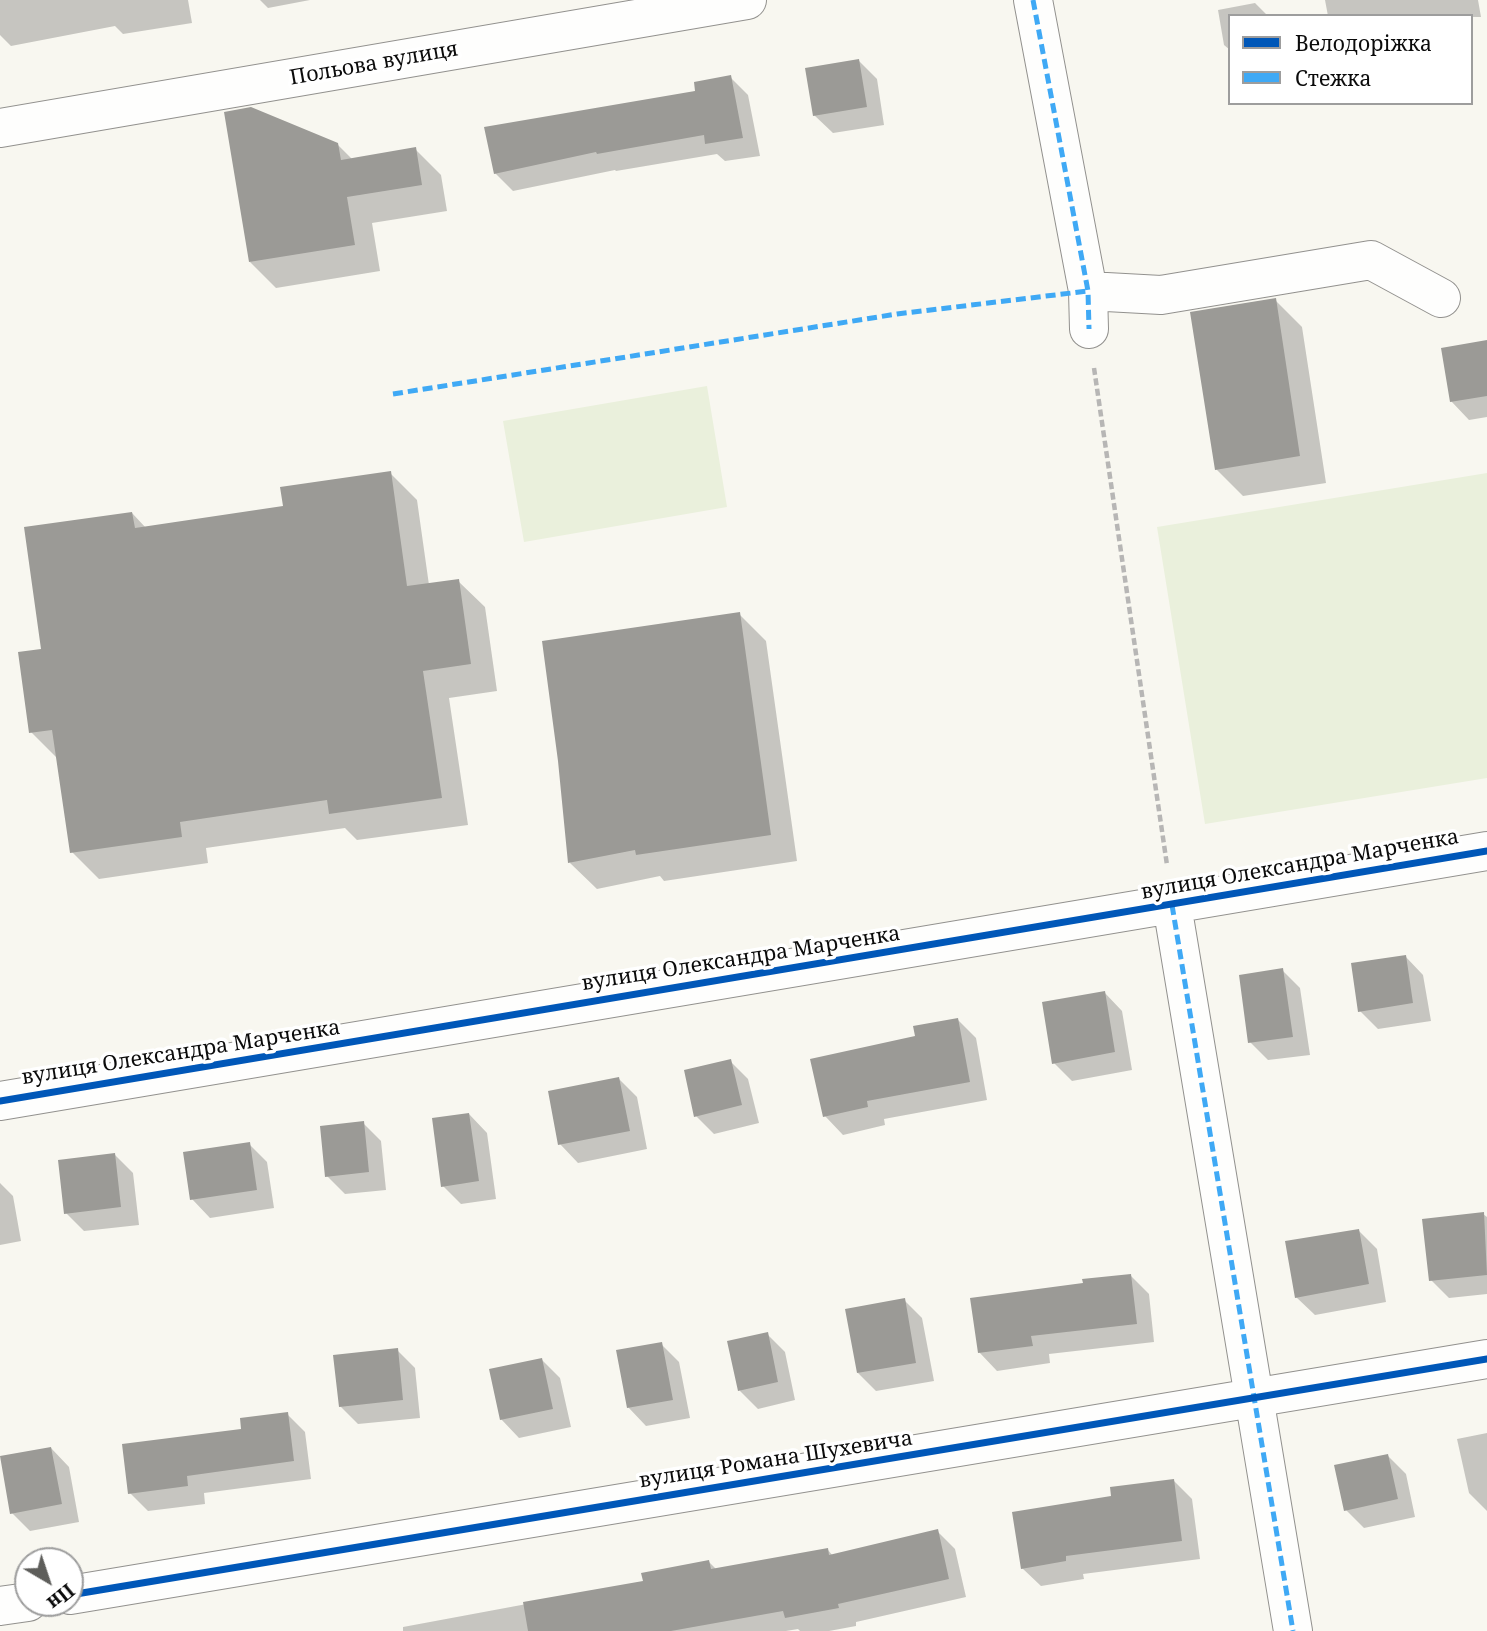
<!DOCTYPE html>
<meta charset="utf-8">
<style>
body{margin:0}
#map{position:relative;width:1487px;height:1631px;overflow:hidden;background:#f8f7f0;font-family:"Noto Serif",serif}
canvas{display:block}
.legend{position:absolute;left:1228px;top:14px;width:245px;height:91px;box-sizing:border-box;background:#fff;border:2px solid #9d9d9d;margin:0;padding:9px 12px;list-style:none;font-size:21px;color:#0b0b0b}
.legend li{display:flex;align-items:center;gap:14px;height:35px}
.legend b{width:35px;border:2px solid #9d9d9d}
.north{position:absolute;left:14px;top:1547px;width:70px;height:70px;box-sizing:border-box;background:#fff;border:2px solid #9d9d9d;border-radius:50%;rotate:141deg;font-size:19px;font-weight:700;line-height:28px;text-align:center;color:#0b0b0b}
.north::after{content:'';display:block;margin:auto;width:24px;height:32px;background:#5e5e5b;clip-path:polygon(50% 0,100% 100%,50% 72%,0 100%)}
</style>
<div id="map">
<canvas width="1487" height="1631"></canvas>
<ul class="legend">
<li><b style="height:9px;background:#0057b8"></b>Велодоріжка</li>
<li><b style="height:9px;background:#3fa9f5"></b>Стежка</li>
</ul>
<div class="north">Пн</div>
</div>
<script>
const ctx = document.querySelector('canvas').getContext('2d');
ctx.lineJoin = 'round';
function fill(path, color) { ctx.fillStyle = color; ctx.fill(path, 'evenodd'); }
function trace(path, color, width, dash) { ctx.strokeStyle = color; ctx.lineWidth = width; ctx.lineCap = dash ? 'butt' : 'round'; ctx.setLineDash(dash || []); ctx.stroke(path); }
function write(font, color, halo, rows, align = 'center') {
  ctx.font = font + ' "Noto Serif",serif'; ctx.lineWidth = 7; ctx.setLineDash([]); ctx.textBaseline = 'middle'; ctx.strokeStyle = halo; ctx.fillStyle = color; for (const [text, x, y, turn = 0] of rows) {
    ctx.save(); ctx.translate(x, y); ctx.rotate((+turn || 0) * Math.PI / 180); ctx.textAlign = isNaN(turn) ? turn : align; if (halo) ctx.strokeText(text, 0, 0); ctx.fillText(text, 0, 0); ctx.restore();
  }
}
fill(new Path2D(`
 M 707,386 L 727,507 L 524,542 L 503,421 Z
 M 1487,473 L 1487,778 L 1205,824 L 1157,527 Z`), '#eaf0dc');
fill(new Path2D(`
 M 0,0 L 188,0 L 192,23 L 123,34 L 115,26 L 11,46 L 0,35 Z
 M 260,0 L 310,0 L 268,8 Z
 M 1325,0 L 1478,0 L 1481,17 L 1328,16 Z
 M 1255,3 L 1268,16 L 1230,16 L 1230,50 L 1224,45 L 1218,10 Z
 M 859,61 L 877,79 L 884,125 L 833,133 L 814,115 Z
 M 730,77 L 748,95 L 760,156 L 725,161 L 717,154 L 616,171 L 615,170 L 513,191 L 495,173 Z
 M 337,144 L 352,159 L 415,149 L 441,175 L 447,211 L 372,223 L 380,271 L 276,288 L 250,262 Z
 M 1275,300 L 1302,327 L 1326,483 L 1243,496 L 1216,469 Z
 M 1487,342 L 1487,417 L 1469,420 L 1451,401 Z
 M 390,473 L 417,500 L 429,585 L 458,581 L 485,607 L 497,691 L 449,698 L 468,825 L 357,840 L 345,828 L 206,848 L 208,863 L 99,879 L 72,852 L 58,759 L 31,732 L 43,651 L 132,513 L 146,528 L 285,508 Z
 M 739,614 L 766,641 L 797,861 L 664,881 L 660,876 L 597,889 L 570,863 Z
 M 1405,956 L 1423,975 L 1431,1021 L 1378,1029 L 1360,1011 Z
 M 1282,970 L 1300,988 L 1310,1055 L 1268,1060 L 1250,1042 Z
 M 1104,992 L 1122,1011 L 1132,1070 L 1072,1081 L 1054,1063 Z
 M 957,1019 L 976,1038 L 987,1100 L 884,1119 L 885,1125 L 843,1135 L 825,1116 L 917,1037 Z
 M 730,1061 L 748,1079 L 759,1123 L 714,1134 L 696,1116 Z
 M 619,1079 L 637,1097 L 647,1149 L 578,1163 L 560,1144 Z
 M 469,1114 L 487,1133 L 496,1199 L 461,1204 L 443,1186 Z
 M 363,1123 L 381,1141 L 386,1190 L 345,1194 L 327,1176 Z
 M 249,1144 L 267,1162 L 274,1208 L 210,1218 L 192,1199 Z
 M 115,1155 L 133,1173 L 139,1225 L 84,1231 L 66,1213 Z
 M 0,1183 L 13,1196 L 21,1241 L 0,1245 Z
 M 1483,1214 L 1487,1217 L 1487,1294 L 1449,1298 L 1431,1280 Z
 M 1359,1231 L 1377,1249 L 1386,1302 L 1315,1315 L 1296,1297 Z
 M 1131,1276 L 1149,1294 L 1154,1342 L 1049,1354 L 1050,1363 L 997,1371 L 979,1352 Z
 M 904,1300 L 922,1318 L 934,1381 L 876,1391 L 858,1373 Z
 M 767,1334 L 785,1352 L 795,1400 L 758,1409 L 740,1391 Z
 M 661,1344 L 679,1362 L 690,1418 L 646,1426 L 628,1407 Z
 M 397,1350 L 415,1368 L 420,1418 L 358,1424 L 340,1406 Z
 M 542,1360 L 560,1378 L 571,1427 L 519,1438 L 501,1419 Z
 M 287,1414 L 305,1432 L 311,1479 L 204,1493 L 205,1504 L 148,1511 L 130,1493 L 243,1430 Z
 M 1487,1433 L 1487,1511 L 1469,1493 L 1457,1439 Z
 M 51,1448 L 69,1467 L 79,1522 L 30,1531 L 12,1513 Z
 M 1388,1456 L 1406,1474 L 1415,1517 L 1364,1528 L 1346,1510 Z
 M 1174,1481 L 1192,1499 L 1200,1559 L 1083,1574 L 1084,1579 L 1041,1586 L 1022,1568 Z
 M 937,1531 L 955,1549 L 966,1597 L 856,1622 L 856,1626 L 829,1631 L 800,1631 L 798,1629 L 786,1631 L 403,1631 L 403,1627 L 645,1582 L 709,1562 L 717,1570 L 828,1550 L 833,1556 Z`), '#0003');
fill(new Path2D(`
 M 859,59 L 867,107 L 813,116 L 805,68 Z
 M 731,75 L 743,138 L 705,144 L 704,135 L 597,154 L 596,152 L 494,174 L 484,127 L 695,91 L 694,82 Z
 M 251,107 L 338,143 L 341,160 L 416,147 L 422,185 L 347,197 L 355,245 L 249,262 L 224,112 Z
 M 1276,298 L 1300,456 L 1215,470 L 1190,312 Z
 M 1487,340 L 1487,396 L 1450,402 L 1441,348 Z
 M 391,471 L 407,586 L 459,579 L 471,664 L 423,671 L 442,798 L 329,814 L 327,800 L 180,822 L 182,837 L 70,853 L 52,730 L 29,733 L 18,652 L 41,649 L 24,527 L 132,512 L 135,528 L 283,506 L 280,487 Z
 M 740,612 L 771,835 L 636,855 L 635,850 L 568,863 L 558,761 L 542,641 Z
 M 1406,955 L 1413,1003 L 1358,1012 L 1351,963 Z
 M 1283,968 L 1293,1037 L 1248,1043 L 1239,975 Z
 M 1105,991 L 1115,1052 L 1052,1064 L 1042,1002 Z
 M 958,1018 L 970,1082 L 867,1101 L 868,1107 L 823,1117 L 810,1059 L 915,1036 L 913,1026 Z
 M 731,1059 L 742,1105 L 694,1117 L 684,1070 Z
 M 619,1077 L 630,1131 L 558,1145 L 548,1091 Z
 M 469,1113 L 479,1181 L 441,1187 L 432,1118 Z
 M 364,1121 L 369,1172 L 325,1177 L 320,1126 Z
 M 250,1142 L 257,1190 L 190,1200 L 183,1152 Z
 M 115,1153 L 121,1207 L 64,1214 L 58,1160 Z
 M 1484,1212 L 1487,1275 L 1429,1281 L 1422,1219 Z
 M 1359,1229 L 1369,1284 L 1295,1298 L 1285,1241 Z
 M 1131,1274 L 1137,1324 L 1031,1336 L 1033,1346 L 978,1353 L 970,1298 L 1083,1283 L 1082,1279 Z
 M 905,1298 L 916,1363 L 857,1373 L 845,1309 Z
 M 768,1332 L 778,1382 L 738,1391 L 727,1341 Z
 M 662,1342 L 673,1400 L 627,1408 L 616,1350 Z
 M 398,1348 L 403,1400 L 339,1407 L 333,1355 Z
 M 542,1358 L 553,1409 L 500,1420 L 489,1369 Z
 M 288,1412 L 294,1461 L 187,1476 L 188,1486 L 128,1494 L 122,1444 L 241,1429 L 240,1418 Z
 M 51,1447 L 62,1504 L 10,1514 L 0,1456 Z
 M 1388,1454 L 1398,1499 L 1344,1511 L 1334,1465 Z
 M 1174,1479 L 1182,1541 L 1066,1556 L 1066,1561 L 1021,1569 L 1012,1512 L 1111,1496 L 1110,1487 Z
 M 938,1529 L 949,1579 L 838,1604 L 839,1608 L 785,1618 L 783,1611 L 671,1631 L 528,1631 L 523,1602 L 643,1581 L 641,1573 L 709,1560 L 711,1569 L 828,1548 L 829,1555 Z`), '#9b9a96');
const minor = new Path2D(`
 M 1033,0 L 1088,291 L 1089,329
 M 0,128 L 747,0
 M 1088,291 L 1161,295 L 1371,260 L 1441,298
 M 1172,905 L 1293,1631
 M 0,1101 L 1487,851
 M 70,1595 L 1487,1359
 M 0,1606 L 28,1602`);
trace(minor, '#92918e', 40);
trace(new Path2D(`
 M 1094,368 L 1167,865`), '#b7b6b5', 4.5, [7, 3.5]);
trace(minor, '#fefefd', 38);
trace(new Path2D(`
 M 1033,0 L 1088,291 L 1089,329
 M 393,394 L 897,314 L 1088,291
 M 1172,905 L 1293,1631`), '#3fa9f5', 5, [10, 5]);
trace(new Path2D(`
 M 0,1101 L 1487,851
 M 70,1595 L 1487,1359`), '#0057b8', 7);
write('21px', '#0b0b0b', '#fff', [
 ["Польова вулиця",374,64,-10],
 ["вулиця Олександра Марченка",1300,865,-10],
 ["вулиця Олександра Марченка",741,959,-9],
 ["вулиця Олександра Марченка",181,1053,-9],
 ["вулиця Романа Шухевича",776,1460,-9]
]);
</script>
